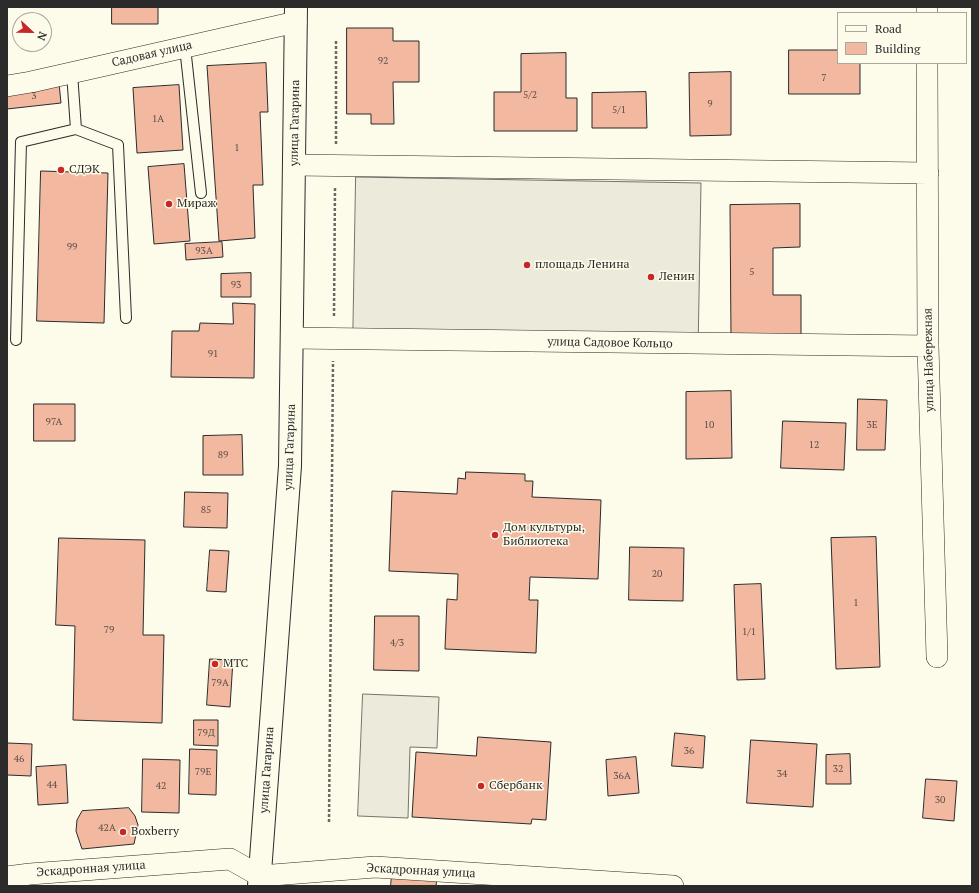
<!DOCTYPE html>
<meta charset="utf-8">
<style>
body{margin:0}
#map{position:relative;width:979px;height:893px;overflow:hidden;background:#fdfbea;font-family:"PT Serif",serif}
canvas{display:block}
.frame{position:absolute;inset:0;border:8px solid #2b2b2b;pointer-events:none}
.legend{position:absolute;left:837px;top:12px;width:130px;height:52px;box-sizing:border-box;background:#fdfbea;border:1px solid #a9a89e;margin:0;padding:5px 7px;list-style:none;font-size:12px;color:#2b2b2b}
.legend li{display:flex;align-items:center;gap:8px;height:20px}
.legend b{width:20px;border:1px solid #a9a89e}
.north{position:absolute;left:12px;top:12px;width:40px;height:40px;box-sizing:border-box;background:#fdfbea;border:1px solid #a9a89e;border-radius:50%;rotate:112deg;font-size:11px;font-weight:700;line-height:16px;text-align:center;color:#2b2b2b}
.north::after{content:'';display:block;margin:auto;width:14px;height:18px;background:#c62828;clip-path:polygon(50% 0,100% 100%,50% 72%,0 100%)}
</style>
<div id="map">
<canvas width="979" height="893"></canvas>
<div class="frame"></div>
<ul class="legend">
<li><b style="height:5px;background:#fdfbea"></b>Road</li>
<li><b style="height:11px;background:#f2b8a0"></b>Building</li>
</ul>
<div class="north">N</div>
</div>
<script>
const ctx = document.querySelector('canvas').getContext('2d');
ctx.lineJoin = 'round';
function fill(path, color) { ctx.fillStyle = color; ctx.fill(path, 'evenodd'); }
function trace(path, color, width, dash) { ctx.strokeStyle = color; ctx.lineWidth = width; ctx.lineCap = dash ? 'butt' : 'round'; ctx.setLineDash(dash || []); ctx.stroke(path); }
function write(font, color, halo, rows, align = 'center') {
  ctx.font = font + ' "PT Serif",serif'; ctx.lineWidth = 3; ctx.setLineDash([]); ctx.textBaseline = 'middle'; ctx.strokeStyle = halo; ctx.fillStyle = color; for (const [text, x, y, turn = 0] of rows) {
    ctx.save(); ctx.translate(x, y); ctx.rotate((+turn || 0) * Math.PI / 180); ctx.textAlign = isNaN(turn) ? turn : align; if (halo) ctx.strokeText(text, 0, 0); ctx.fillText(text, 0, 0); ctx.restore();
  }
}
const parking = new Path2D(`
 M 356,177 L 701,183 L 698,352 L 353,347 Z
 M 363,694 L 439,697 L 437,748 L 410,747 L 408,818 L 358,816 Z`);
fill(parking, '#eceadb');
trace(parking, '#74746e', 1);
const building = new Path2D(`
 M 112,7 L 158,7 L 158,24 L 112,24 Z
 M 347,28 L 393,28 L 393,41 L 419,41 L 419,82 L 393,82 L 394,124 L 371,124 L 371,114 L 347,114 Z
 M 789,50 L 838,50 L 838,63 L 860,63 L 860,94 L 789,94 Z
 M 566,53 L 566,98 L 577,98 L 577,131 L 494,131 L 494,92 L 521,92 L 521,54 Z
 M 266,63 L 268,112 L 260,112 L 263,185 L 253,185 L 255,238 L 219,241 L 207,66 Z
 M 731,72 L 731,135 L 690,136 L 689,73 Z
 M 59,83 L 61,103 L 7,109 L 7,89 Z
 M 179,85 L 183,150 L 137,153 L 133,88 Z
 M 646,92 L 647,128 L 592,128 L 592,93 Z
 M 184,164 L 190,241 L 154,244 L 148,167 Z
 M 41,171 L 108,173 L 104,323 L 37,321 Z
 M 800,204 L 800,247 L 773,248 L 773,295 L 801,295 L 801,336 L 731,337 L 730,205 Z
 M 222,242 L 223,257 L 186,260 L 185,244 Z
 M 251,273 L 251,297 L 221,297 L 221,274 Z
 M 233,303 L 255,304 L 254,378 L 171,377 L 172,331 L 199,331 L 200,323 L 233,324 Z
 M 731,391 L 732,458 L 686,459 L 686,392 Z
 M 858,399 L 887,400 L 885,450 L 857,450 Z
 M 34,404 L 75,404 L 75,441 L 34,441 Z
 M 783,421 L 846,423 L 844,470 L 781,468 Z
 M 242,435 L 243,475 L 203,475 L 203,436 Z
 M 466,472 L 525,474 L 525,481 L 533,481 L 532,497 L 601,500 L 598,579 L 530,577 L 529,600 L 538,600 L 536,653 L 445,649 L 447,599 L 457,600 L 458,574 L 389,571 L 392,491 L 457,494 L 458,478 L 465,479 Z
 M 185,492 L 228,493 L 227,528 L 184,527 Z
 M 876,537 L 880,667 L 836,669 L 831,538 Z
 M 59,538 L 145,540 L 143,635 L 164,635 L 162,723 L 73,720 L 75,626 L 56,625 Z
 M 630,547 L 684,548 L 683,601 L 629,600 Z
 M 210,550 L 229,551 L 226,592 L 207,591 Z
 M 761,584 L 765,679 L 737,680 L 734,585 Z
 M 375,616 L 419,616 L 419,671 L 374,670 Z
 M 210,659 L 233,660 L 230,707 L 207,705 Z
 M 194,720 L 218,720 L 218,746 L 194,745 Z
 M 675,733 L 705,736 L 703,768 L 672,766 Z
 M 478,737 L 551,742 L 546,820 L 532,819 L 531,824 L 412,817 L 416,752 L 476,756 Z
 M 751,740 L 817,744 L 813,807 L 747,803 Z
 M 7,743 L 32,744 L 31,776 L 7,775 Z
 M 190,749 L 217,750 L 216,795 L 189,794 Z
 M 850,754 L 851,784 L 826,784 L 826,755 Z
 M 636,757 L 639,793 L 608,796 L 606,760 Z
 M 143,759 L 180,760 L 179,813 L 142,812 Z
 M 66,765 L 68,803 L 38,805 L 36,767 Z
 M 926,779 L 957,781 L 954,821 L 923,818 Z
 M 129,808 L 135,816 L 138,825 L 134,844 L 82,849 L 76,831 L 77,820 L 82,811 Z
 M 392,874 L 437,877 L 436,886 L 391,886 Z`);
fill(building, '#f2b8a0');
trace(building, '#2b2b2b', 1);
const service = new Path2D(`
 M 185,47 L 201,193
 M 76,129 L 118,145 L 126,318
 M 16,340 L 21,142 L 76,129 L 72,73`);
const minor = new Path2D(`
 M 927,7 L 927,13
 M 927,63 L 928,346 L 937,657
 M 7,86 L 31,82 L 296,22
 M 294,165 L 928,173
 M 292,338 L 928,346
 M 7,877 L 30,874 L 230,859 L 260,876 L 375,867 L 673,886`);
const tertiary = new Path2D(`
 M 259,886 L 290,466 L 296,7`);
trace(service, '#2b2b2b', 12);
trace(minor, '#2b2b2b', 22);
trace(tertiary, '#2b2b2b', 24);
trace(new Path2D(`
 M 336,144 L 336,39
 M 334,316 L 335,187
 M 329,822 L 333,361`), '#6a6964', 2.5, [3, 2]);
trace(service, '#fdfbea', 10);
trace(minor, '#fdfbea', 21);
trace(tertiary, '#fdfbea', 22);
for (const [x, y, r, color] of [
 [61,170,4,"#c62828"],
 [169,204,4,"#c62828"],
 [527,265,4,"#c62828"],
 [651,277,4,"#c62828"],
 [495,535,4,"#c62828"],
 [215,664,4,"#c62828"],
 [481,786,4,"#c62828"],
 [123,832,4,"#c62828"]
]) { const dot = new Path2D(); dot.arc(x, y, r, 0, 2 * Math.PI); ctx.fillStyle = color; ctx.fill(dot); trace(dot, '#fdfbea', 1.5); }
write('10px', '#5d4e48', null, [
 ["92",383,61],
 ["7",824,78],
 ["5/2",530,95],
 ["3",34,96],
 ["9",710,104],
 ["5/1",619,110],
 ["1А",158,119],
 ["1",237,148],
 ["99",72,247],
 ["93А",204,251],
 ["5",752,272],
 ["93",236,285],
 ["91",213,354],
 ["97А",54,422],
 ["10",709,425],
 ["3Е",872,425],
 ["12",814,445],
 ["89",223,455],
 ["85",206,510],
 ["20",657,574],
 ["1",856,603],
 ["79",109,630],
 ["1/1",749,632],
 ["4/3",397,643],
 ["79А",220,683],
 ["79Д",206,733],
 ["36",689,751],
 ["46",19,759],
 ["32",838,769],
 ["79Е",203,772],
 ["34",782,774],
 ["36А",622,776],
 ["44",52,785],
 ["42",161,786],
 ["30",940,800],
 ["42А",107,828]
]);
write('12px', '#2b2b2b', '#fdfbea', [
 ["Садовая улица",152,54,-13],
 ["улица Гагарина",295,123,-89],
 ["улица Садовое Кольцо",610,343,1],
 ["улица Набережная",929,360,-91],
 ["улица Гагарина",290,447,-88],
 ["улица Гагарина",267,770,-86],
 ["Эскадронная улица",91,869,-4],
 ["Эскадронная улица",421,871,3]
]);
write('12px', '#2b2b2b', '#fdfbea', [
 ["СДЭК",69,170],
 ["Мираж",177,204],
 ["площадь Ленина",535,265],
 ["Ленин",659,277],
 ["Дом культуры,",503,528],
 ["Библиотека",503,542],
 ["МТС",223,664],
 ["Сбербанк",489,786],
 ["Boxberry",131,832]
], 'left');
</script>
